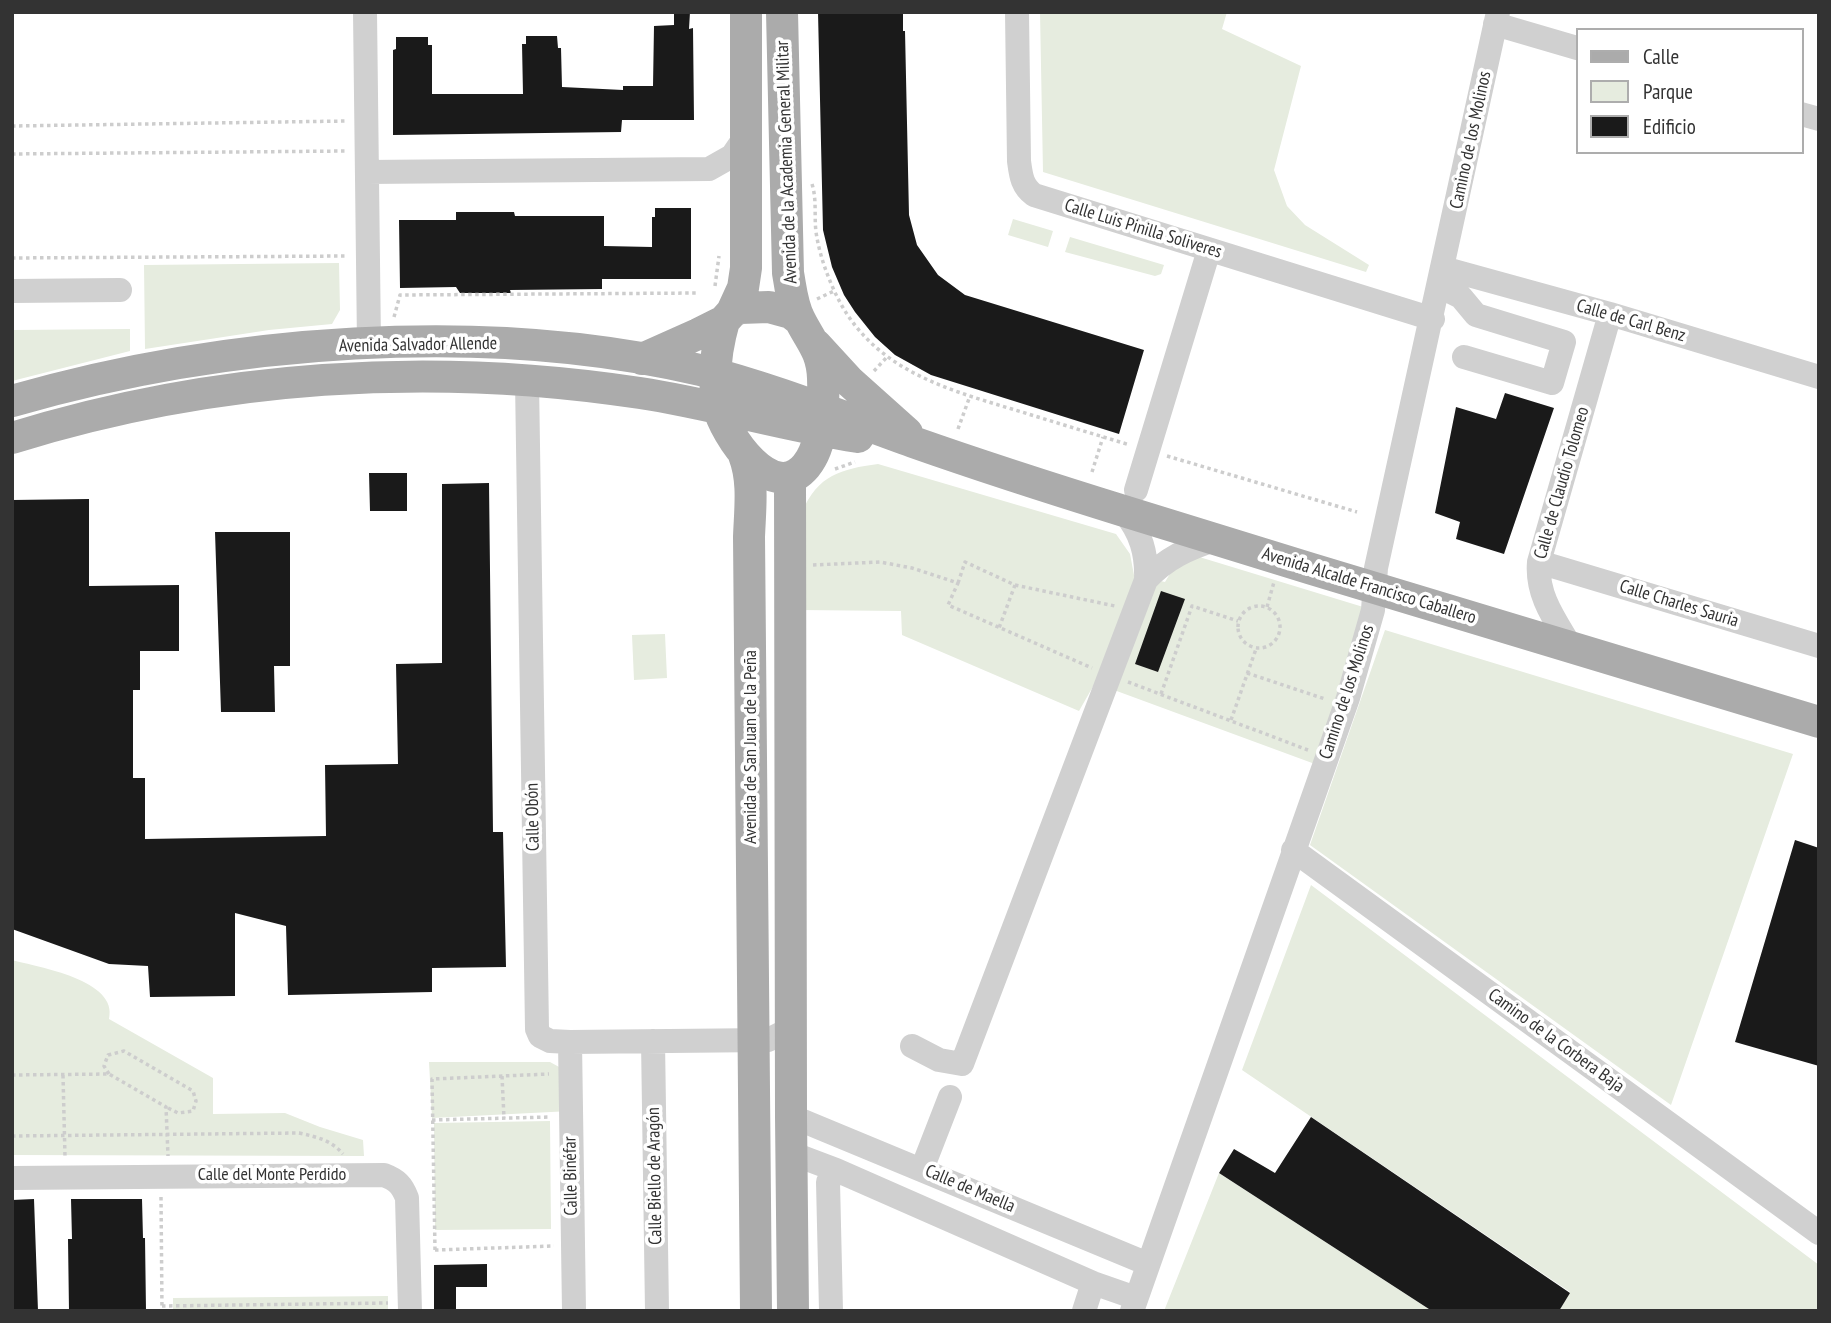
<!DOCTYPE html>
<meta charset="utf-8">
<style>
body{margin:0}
#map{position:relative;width:1831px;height:1323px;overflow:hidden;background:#fff;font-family:"PT Sans Narrow",sans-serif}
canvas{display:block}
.frame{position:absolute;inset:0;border:14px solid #333;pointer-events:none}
.legend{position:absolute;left:1576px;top:28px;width:228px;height:126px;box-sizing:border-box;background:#fff;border:2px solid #adadad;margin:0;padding:9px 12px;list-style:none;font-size:21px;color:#333}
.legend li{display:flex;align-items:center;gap:14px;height:35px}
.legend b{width:35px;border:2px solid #adadad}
</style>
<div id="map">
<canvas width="1831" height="1323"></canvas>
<div class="frame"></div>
<ul class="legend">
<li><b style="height:9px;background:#ababab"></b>Calle</li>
<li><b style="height:19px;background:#e6ecdf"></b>Parque</li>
<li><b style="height:19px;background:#1a1a1a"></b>Edificio</li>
</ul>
</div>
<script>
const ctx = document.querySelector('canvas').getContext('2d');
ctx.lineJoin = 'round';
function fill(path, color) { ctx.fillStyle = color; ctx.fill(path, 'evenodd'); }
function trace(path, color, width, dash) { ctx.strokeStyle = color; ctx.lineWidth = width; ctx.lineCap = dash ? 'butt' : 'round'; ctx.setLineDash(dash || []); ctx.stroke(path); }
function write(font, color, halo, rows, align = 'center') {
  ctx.font = font + ' "PT Sans Narrow",sans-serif'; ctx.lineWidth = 7; ctx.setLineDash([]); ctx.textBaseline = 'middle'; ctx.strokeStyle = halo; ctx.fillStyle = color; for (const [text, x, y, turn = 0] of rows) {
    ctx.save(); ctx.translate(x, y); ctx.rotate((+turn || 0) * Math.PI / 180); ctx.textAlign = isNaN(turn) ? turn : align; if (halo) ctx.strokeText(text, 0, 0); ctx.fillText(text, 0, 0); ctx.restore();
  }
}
fill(new Path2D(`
 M 1040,12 L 1227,12 L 1222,29 L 1301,66 L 1274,170 L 1287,206 L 1305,225 L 1369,265 L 1366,272 L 1043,172 Z
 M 1013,219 L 1053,231 L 1048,247 L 1008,235 Z
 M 1070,237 L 1164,265 L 1161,274 L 1155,276 L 1065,252 Z
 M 339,263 L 340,310 L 332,324 L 269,330 L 145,349 L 144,265 Z
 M 130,329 L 130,351 L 12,381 L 12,330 Z
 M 878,464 L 1116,534 L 1130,554 L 1134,575 L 1165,582 L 1183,552 L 1373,610 L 1323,767 L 1095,683 L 1079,711 L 902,635 L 901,611 L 799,610 L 802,512 C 818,475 841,469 878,464 Z
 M 1385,630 L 1793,754 L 1671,1105 L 1310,845 Z
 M 665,634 L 667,678 L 634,680 L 632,635 Z
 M 1311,885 L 1819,1265 L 1819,1311 L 1559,1311 L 1570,1292 L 1242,1070 Z
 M 12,960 C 38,967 119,980 109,1019 L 213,1078 L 213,1114 L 285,1113 L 320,1127 L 363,1140 L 364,1156 L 12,1155 Z
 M 429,1062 L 550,1062 L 570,1073 L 571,1111 L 432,1118 Z
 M 550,1121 L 551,1229 L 435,1230 L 434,1123 Z
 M 1219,1173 L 1432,1311 L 1164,1311 Z
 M 388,1296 L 388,1311 L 173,1311 L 173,1298 Z`), '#e6ecdf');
fill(new Path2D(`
 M 674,12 L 690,12 L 689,29 L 693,28 L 694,120 L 622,120 L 621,132 L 393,135 L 393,50 L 396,49 L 396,37 L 428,37 L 428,45 L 432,45 L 432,94 L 523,94 L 522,44 L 526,44 L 526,36 L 557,36 L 558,48 L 561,48 L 562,87 L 623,90 L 623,86 L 653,86 L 654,26 L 674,25 Z
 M 818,12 L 903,12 L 903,31 L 905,31 L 909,215 L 917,245 L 938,275 L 965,295 L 1144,350 L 1119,434 L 931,375 L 895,355 L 875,337 L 855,312 L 844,295 L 832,267 L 823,230 Z
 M 655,208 L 691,208 L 691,279 L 602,279 L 602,289 L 510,290 L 511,293 L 460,293 L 456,287 L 400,288 L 399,220 L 456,220 L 456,212 L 514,212 L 515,216 L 604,216 L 604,246 L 652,247 L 652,217 L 655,217 Z
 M 1505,393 L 1554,408 L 1504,554 L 1456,539 L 1460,522 L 1435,513 L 1456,407 L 1496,419 Z
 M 369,473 L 407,473 L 407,511 L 370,511 Z
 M 489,483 L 493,832 L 503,832 L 506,967 L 432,968 L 432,992 L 288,995 L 286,926 L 235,913 L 235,996 L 150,997 L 148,966 L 109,964 L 12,929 L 12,500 L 89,499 L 89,586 L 179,585 L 179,651 L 140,651 L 140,690 L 133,690 L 133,778 L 145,778 L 145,839 L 326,836 L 325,765 L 398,764 L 396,664 L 442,663 L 442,484 Z
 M 215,532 L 290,532 L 290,666 L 274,666 L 275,712 L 221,712 Z
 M 1161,591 L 1185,599 L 1158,672 L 1135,664 Z
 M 1795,840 L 1819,848 L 1819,1066 L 1735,1042 Z
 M 1311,1117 L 1570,1293 L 1559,1311 L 1432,1311 L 1219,1173 L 1234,1149 L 1275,1173 Z
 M 34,1199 L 38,1311 L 12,1311 L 12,1200 Z
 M 71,1199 L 142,1199 L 143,1238 L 145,1238 L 146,1311 L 69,1311 L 68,1239 L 72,1239 Z
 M 487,1264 L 487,1287 L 456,1287 L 456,1311 L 434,1311 L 434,1265 Z`), '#1a1a1a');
trace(new Path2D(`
 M 12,126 L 346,121
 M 12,154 L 346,151
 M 812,184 C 817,200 814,216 816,232 C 819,252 825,270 833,288 C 867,366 938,387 1012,409 C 1051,421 1090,433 1130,445
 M 12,258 L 346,256
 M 715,286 L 719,256
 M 817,299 L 834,291
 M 394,317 L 400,295 L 698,293
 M 874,371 L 887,357
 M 958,429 L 970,396
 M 1167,456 L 1357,512
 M 835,469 L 855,462
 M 1092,472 L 1103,437
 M 813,565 L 880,562 L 912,568 L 958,583 L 948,605 L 1092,668
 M 958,583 L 965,562 L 1015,585 L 999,628
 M 1015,585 L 1115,606
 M1238 627a21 21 0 1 1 42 0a21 21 0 1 1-42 0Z
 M 1267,607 L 1274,582
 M 1247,673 L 1325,699
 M 1128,682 L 1308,750
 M 1161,694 L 1192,606 L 1238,621
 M 1231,720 L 1256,649
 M 109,1074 L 104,1066 L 108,1055 L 124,1051 L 193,1091 L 196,1101 L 193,1111 L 178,1113 L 166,1107
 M 12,1075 L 109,1074 L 166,1107 L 168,1156
 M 63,1075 L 65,1157
 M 502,1076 L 504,1118
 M 432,1120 L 549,1117
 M 12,1136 L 299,1133 C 317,1137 331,1140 343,1154
 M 161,1197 L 162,1311
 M 435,1250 L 432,1079 L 549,1074
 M 435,1250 L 554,1246
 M 162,1306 L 388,1303`), '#cdcdcd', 3.5, [3.5, 3.5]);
trace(new Path2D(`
 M 365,12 L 369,344
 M 1017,12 L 1019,161 C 1021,176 1022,186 1034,195 L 1433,319
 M 1495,24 L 1577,48
 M 1801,114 L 1819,119
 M 367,172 L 709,169 L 732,156 L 745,137
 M 1443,268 L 1610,314 L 1819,377
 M 1439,286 L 1461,297 L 1476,315 L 1564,342 L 1552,383 L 1464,357
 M 12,291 L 120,290
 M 527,381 L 537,1029 L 540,1036 L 550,1041 L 570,1042 L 768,1040 L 784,1032 L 790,1024
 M 1136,490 L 1209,250
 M 1539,562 L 1819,646
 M 1146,580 C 1166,558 1189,548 1217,539
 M 1571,647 C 1555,620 1536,595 1539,562 L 1610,314
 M 1293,850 L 1819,1233
 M 653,1041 L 657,1311
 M 570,1042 L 574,1311
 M 912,1046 L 939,1060 L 962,1064 L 1146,580 C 1147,553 1141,533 1124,512
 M 791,1116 L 1148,1264
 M 791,1153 L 836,1170
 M 922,1169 L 950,1097
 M 12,1178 L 384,1175 C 397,1180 402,1185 407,1198 L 410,1311
 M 831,1311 L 828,1182 L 836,1170 L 1093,1283 L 1136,1298
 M 1084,1311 L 1093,1283
 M 1132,1311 L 1348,698 L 1373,610 L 1376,568 L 1498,12`), '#d0d0d0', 24);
trace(new Path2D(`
 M 732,312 L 743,288 L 746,268 L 746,12
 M 724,321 C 716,349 712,376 718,405 C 724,435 773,506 806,466 C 824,444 824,405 823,378 C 822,351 811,342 800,320 C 792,305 791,289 788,273 L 782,12
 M 816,345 L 850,382 L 907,433
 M 642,359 L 698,334 L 724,321 L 732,312 L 740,308 L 769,307 L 791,313 L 800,320
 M 12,401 C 224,340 484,319 700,370 C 772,388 843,417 913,442 C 984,467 1056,490 1127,512 C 1357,584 1588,652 1819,722
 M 12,438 C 215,375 430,361 640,393 C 713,404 784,426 858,437
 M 744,455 C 754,481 750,509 749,537 L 756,1311
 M 790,477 L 791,1116 L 793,1311`), '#ababab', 32);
write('18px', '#333', '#fff', [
 ["Camino de los Molinos",1471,140,-78],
 ["Avenida de la Academia General Militar",787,162,-92],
 ["Calle Luis Pinilla Soliveres",1143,229,17],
 ["Calle de Carl Benz",1631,321,16],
 ["Avenida Salvador Allende",418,345,-1],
 ["Calle de Claudio Tolomeo",1562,483,-74],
 ["Avenida Alcalde Francisco Caballero",1369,586,17],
 ["Calle Charles Sauria",1679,604,17],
 ["Camino de los Molinos",1347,692,-72],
 ["Avenida de San Juan de la Peña",751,747,-90],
 ["Calle Obón",533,817,-91],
 ["Camino de la Corbera Baja",1556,1041,36],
 ["Calle del Monte Perdido",272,1175],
 ["Calle Binéfar",571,1176,-91],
 ["Calle Biello de Aragón",655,1176,-91],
 ["Calle de Maella",970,1189,23]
]);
</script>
